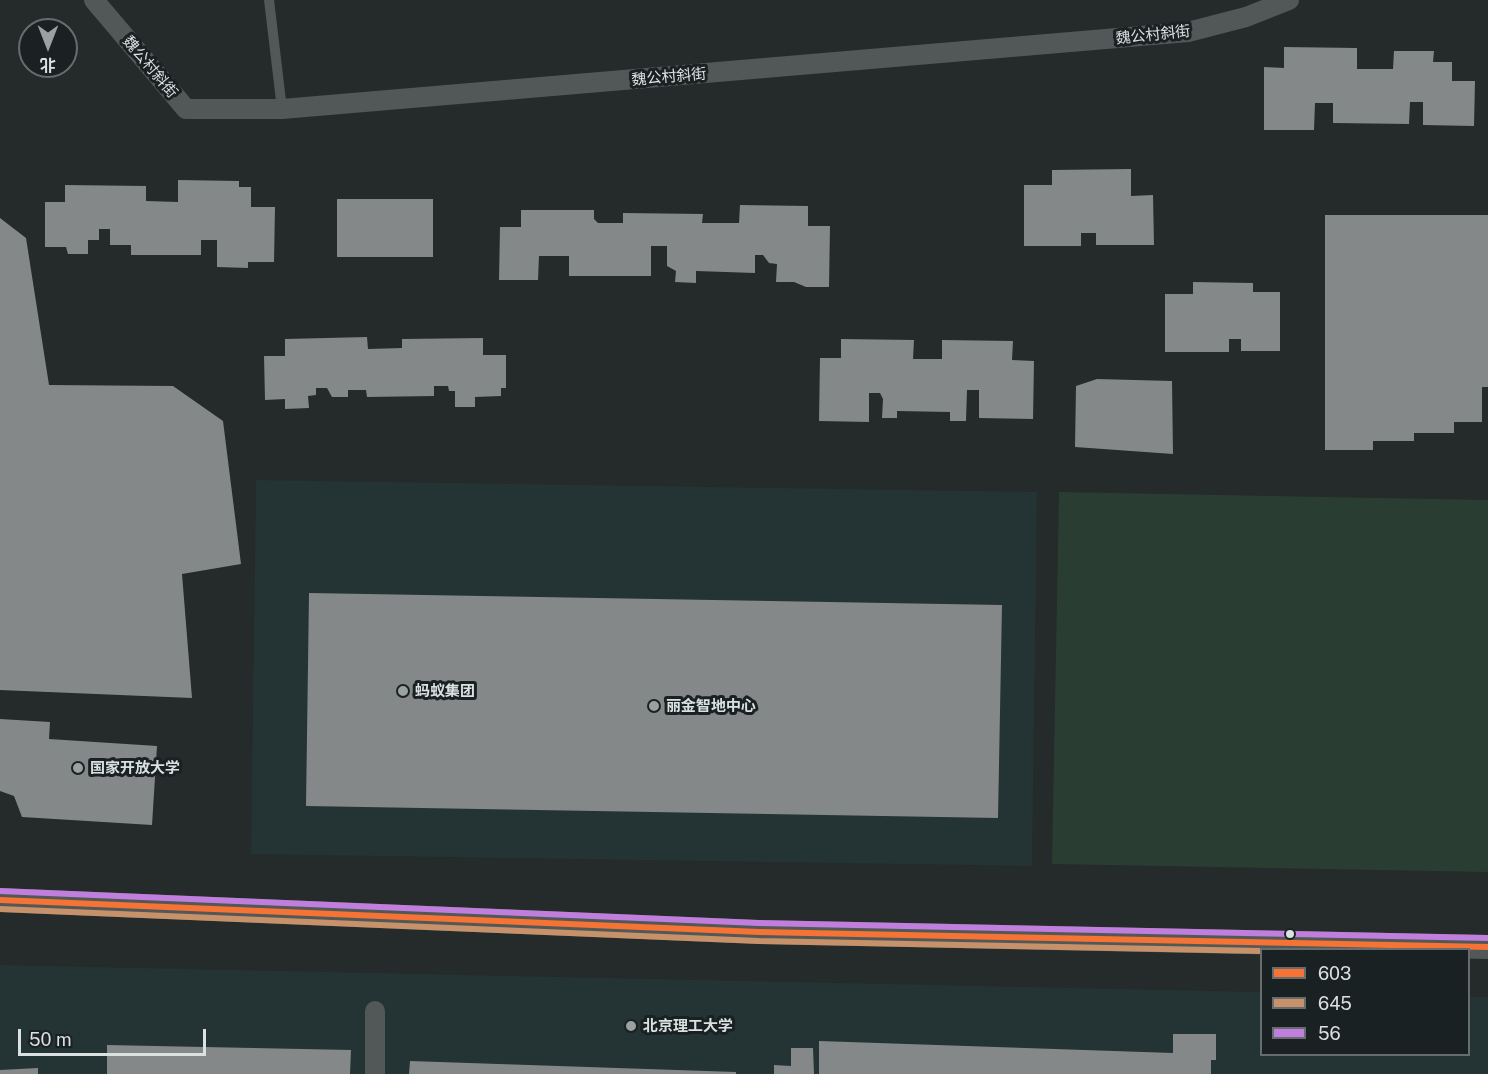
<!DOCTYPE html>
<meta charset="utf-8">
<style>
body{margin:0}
#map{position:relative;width:1488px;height:1074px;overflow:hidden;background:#252a2a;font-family:"Public Sans","Noto Sans SC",sans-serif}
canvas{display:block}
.legend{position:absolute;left:1260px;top:948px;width:210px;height:108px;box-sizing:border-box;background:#192122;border:2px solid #676d6e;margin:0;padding:8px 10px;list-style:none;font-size:18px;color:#dbe0e1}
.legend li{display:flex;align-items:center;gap:12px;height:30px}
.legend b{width:30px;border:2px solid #676d6e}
.north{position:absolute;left:18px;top:18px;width:60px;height:60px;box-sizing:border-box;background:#192122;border:2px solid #676d6e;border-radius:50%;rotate:180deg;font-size:16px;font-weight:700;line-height:24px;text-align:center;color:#dbe0e1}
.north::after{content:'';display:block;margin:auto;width:21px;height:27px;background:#9ba0a1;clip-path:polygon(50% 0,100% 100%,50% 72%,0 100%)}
.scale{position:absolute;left:18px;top:1029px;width:188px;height:27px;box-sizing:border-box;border:3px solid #dbe0e1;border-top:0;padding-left:8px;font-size:18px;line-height:21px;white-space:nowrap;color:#dbe0e1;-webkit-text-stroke:4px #192122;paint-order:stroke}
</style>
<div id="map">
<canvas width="1488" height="1074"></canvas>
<ul class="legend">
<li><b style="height:8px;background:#f57335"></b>603</li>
<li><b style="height:8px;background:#c7916a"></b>645</li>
<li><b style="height:8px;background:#c07fdc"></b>56</li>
</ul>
<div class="north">北</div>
<div class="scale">50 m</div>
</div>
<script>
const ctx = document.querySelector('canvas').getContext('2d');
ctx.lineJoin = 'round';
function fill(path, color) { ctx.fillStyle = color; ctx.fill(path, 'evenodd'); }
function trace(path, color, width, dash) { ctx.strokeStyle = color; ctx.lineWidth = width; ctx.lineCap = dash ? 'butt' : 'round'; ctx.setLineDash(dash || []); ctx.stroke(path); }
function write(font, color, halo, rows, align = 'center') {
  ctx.font = font + ' "Public Sans","Noto Sans SC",sans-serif'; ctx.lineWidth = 6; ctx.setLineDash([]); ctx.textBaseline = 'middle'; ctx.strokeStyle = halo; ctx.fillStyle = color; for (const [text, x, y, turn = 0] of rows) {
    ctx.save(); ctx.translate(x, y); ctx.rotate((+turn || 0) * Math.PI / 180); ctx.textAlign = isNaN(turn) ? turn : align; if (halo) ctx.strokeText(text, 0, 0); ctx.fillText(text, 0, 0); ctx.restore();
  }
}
fill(new Path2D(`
 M 256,480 L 1037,492 L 1032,866 L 251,854 Z
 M 0,965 L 1261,992 L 1262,1054 L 1468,1054 L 1469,997 L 1488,997 L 1488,1074 L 0,1074 Z`), '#243334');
fill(new Path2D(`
 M 1059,492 L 1488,500 L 1488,872 L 1052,864 Z`), '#2a3d32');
fill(new Path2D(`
 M 1284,47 L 1357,48 L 1357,69 L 1393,69 L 1394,51 L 1434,51 L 1433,62 L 1452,62 L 1452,81 L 1475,81 L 1474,126 L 1423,125 L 1423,102 L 1410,102 L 1409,124 L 1333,123 L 1333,103 L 1315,103 L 1314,130 L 1264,130 L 1264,67 L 1284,68 Z
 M 1131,169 L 1131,196 L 1153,195 L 1154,245 L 1096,245 L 1096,233 L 1081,233 L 1081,246 L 1024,246 L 1024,185 L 1052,185 L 1052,170 Z
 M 178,180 L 239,181 L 239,187 L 251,187 L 251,207 L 275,207 L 274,262 L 248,262 L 248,268 L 217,267 L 217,240 L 201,240 L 201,255 L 131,255 L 131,245 L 110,245 L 110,229 L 99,229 L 99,240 L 88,240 L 88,254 L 68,254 L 66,247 L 45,247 L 45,202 L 65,202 L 65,185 L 146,186 L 146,201 L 178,202 Z
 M 337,199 L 433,199 L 433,257 L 337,257 Z
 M 740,205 L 808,206 L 808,226 L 830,226 L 829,287 L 806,287 L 794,282 L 776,282 L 777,264 L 769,263 L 763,255 L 755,255 L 755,273 L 696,271 L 696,283 L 675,282 L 676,271 L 667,266 L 667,246 L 651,246 L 651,276 L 569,276 L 569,256 L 539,256 L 538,280 L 499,280 L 500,227 L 521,227 L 521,210 L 594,210 L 594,219 L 598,223 L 623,223 L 623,213 L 703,214 L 702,223 L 739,223 Z
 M 1325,215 L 1488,215 L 1488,387 L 1482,387 L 1482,422 L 1454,422 L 1454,433 L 1414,433 L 1414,441 L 1373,441 L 1373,450 L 1325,450 Z
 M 0,218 L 26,238 L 49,385 L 173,386 L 223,421 L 241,564 L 182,574 L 192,698 L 0,690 Z
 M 1193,282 L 1253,283 L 1253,292 L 1280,292 L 1280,351 L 1241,351 L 1241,339 L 1229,339 L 1229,352 L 1165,352 L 1165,294 L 1193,294 Z
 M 367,337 L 368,349 L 402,348 L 402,339 L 483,338 L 483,355 L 506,355 L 506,388 L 501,388 L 501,396 L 475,397 L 475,407 L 455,407 L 455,391 L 449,391 L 448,386 L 434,386 L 434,396 L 367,397 L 366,390 L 348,390 L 348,397 L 332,397 L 327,388 L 316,388 L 316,395 L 308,396 L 309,408 L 285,409 L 285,399 L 265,400 L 264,356 L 285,356 L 285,339 Z
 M 841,339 L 914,340 L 913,359 L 942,359 L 942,340 L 1013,341 L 1012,360 L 1034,361 L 1033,419 L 979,418 L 979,390 L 967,390 L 966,421 L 950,421 L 950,412 L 897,411 L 897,418 L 882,418 L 883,399 L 880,393 L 869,393 L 869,422 L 819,421 L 820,358 L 841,358 Z
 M 1097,379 L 1172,381 L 1173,454 L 1075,447 L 1076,386 Z
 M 309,593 L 1002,605 L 998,818 L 306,806 Z
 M 0,719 L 50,722 L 49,739 L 157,746 L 152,825 L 22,817 L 14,796 L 0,791 Z
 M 1173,1034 L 1216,1034 L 1216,1060 L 1211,1060 L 1211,1074 L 819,1074 L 819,1041 L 1173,1053 Z
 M 107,1045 L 351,1050 L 350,1074 L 107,1074 Z
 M 791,1048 L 813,1048 L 814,1074 L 774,1074 L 774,1065 L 791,1066 Z
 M 410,1061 L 736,1072 L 736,1074 L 409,1074 Z
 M 38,1068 L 38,1074 L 0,1074 L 0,1070 Z`), '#848889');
trace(new Path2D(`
 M 269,0 L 282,109`), '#525857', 10);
trace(new Path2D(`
 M 94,0 L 186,109 L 282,109 L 1188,32 L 1246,17 L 1289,0
 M 375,1011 L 375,1074`), '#525857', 20);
trace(new Path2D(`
 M 0,900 L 759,932 L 1488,947`), '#525857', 24);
trace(new Path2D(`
 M 0,900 L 759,932 L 1488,947`), '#f57335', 6);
trace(new Path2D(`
 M 0,909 L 759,941 L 1262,951`), '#c7916a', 6);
trace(new Path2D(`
 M 0,891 L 759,923 L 1488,938`), '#c07fdc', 6);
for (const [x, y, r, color] of [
 [403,691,6,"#9ba0a1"],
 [654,706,6,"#9ba0a1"],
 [78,768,6,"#9ba0a1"],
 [1290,934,5,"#dbe0e1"],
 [631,1026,6,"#9ba0a1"]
]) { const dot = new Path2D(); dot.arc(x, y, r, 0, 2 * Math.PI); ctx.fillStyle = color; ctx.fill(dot); trace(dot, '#192122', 2); }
write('15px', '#dbe0e1', '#192122', [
 ["魏公村斜街",1153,35,-6],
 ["魏公村斜街",150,67,50],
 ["魏公村斜街",669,77,-5]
]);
write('bold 15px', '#dbe0e1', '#192122', [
 ["蚂蚁集团",415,691],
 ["丽金智地中心",666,706],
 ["国家开放大学",90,768],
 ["北京理工大学",643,1026]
], 'left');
</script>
